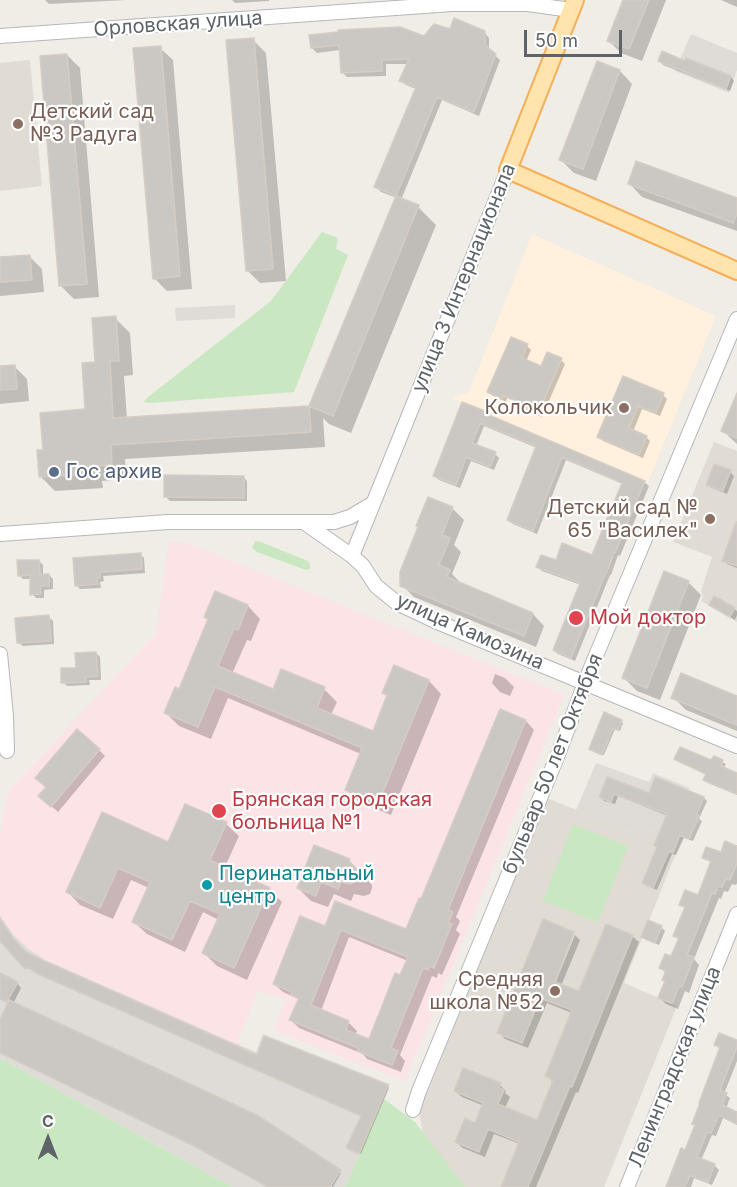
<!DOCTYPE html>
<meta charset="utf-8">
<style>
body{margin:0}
#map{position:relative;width:737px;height:1187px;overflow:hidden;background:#f0ece6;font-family:Inter,sans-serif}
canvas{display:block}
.north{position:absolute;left:18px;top:1109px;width:60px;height:60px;-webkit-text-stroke:4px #fff;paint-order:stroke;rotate:0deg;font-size:16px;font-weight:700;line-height:24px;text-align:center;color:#5e6367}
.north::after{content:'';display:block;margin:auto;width:21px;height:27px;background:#5e6367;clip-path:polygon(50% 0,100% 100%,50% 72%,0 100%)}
.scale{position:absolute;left:524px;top:30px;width:98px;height:27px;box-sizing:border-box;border:3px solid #5e6367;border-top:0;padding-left:8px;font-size:18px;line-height:21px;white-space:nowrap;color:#5e6367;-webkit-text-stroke:4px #fff;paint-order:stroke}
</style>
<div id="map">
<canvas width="737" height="1187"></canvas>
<div class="north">С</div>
<div class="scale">50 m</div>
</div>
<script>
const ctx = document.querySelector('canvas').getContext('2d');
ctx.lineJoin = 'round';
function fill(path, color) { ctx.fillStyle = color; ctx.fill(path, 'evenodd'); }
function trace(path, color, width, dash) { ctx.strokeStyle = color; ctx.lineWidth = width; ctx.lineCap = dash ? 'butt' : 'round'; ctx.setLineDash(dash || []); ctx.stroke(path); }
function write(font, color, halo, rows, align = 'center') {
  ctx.font = font + ' Inter,sans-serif'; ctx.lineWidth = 4.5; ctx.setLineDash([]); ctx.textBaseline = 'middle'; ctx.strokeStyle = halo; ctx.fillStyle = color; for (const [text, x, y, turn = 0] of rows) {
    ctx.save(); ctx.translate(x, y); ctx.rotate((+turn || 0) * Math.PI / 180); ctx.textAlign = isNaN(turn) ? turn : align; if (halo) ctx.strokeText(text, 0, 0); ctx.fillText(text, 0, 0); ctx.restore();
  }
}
fill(new Path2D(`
 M 532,234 L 716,316 L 648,482 L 486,414 L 487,412 L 451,398 L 469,392 Z`), '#fff1dd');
fill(new Path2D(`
 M 691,34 L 737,53 L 737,70 L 729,93 L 675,71 Z
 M 235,305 L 235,318 L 176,321 L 175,308 Z
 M 596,763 L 649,782 L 653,773 L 690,788 L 672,832 L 660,827 L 648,832 L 631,832 L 576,810 Z
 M 0,915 L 14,935 L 44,959 L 256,1052 L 263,1034 L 390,1084 L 345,1187 L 232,1187 L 0,1058 Z`), '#dfdcd8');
fill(new Path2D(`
 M 30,60 L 42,186 L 0,191 L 0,63 Z
 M 714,442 L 737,451 L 737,622 L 730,617 L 701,601 L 703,597 L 701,591 L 712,557 L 673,542 Z
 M 547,798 L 631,832 L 648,832 L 660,827 L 683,836 L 624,983 L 677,1006 L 604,1187 L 433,1187 L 419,1112 Z`), '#e0dcd4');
fill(new Path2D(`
 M 169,542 L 185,542 L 564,695 L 405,1081 L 346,1059 L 274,1030 L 286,999 L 258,990 L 237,1044 L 44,959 L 28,949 L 14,935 L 0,915 L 0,834 L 8,792 L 156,634 Z`), '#fce3e5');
fill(new Path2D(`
 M 322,232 L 338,238 L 336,249 L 348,255 L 294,392 L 150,403 L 144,402 L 148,397 L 271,301 Z
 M 255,541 L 258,541 L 308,561 L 310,564 L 310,569 L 306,570 L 257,552 L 252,548 Z
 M 573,824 L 628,846 L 598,922 L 543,901 Z
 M 0,1058 L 232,1187 L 0,1187 Z
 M 384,1099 L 415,1122 L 465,1187 L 345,1187 Z`), '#c9e8c2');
fill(new Path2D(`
 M 45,0 L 127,0 L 49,4 Z
 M 232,0 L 269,0 L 269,1 L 235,3 Z
 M 625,0 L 666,0 L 642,61 L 621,53 L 609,41 Z
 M 721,0 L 737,0 L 737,7 Z
 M 451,31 L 484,32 L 489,38 L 489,50 L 500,60 L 479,116 L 442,100 L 401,200 L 418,207 L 436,225 L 351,433 L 329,424 L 323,418 L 325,447 L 125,459 L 126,479 L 102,481 L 103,488 L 55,491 L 40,476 L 44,451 L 87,411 L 96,364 L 115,318 L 130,333 L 133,375 L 124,376 L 127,419 L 310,408 L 397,198 L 381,192 L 376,187 L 416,89 L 406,85 L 401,80 L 409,64 L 386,64 L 386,76 L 347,77 L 342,72 L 340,50 L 317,53 L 312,48 L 311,36 L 425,38 Z
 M 253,40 L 266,53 L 286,281 L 260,283 L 247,270 Z
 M 160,48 L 173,60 L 192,289 L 167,291 L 154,278 Z
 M 67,55 L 80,68 L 99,297 L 74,299 L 61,286 Z
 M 687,60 L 731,77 L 734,81 L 730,91 L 663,65 L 660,61 L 686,63 Z
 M 598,63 L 620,71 L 632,84 L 596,181 L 574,173 L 561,160 Z
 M 630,184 L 737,200 L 737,231 L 642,197 Z
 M 29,256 L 42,269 L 44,292 L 0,296 L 0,259 Z
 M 527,346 L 531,350 L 526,361 L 542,368 L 561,360 L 565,364 L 542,417 L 530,412 L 526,408 L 527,406 L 507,398 L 506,402 L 493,396 L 489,392 Z
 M 15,367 L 27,379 L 29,401 L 0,404 L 0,368 Z
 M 624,378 L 663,395 L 667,399 L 660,416 L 642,409 L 633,432 L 646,437 L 650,441 L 643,458 L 603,441 L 599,437 Z
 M 737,397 L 737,444 L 723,431 Z
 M 484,412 L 488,416 L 644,482 L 649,486 L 620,556 L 618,555 L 611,575 L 610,575 L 575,661 L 558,654 L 554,650 L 581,585 L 542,571 L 538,567 L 557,562 L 593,556 L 623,484 L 566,460 L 537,534 L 513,524 L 509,520 L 537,448 L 484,426 L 476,446 L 495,454 L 499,458 L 494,470 L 471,461 L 460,488 L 439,480 L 434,476 Z
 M 715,466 L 730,472 L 734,476 L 727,494 L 712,488 L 708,484 Z
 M 243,477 L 247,481 L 247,501 L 170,501 L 166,497 Z
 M 452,508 L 464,520 L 454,545 L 461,552 L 452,574 L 461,583 L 460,584 L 533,614 L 544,626 L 536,647 L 414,597 L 402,585 Z
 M 737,539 L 737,568 L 727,564 L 723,560 Z
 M 140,554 L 144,558 L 145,573 L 103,576 L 104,581 L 100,582 L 101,588 L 80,589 L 76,585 L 75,559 Z
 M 39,561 L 43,565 L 43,575 L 49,575 L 53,579 L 53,589 L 44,590 L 44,598 L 36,598 L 32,594 L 31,579 L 23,579 L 19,575 Z
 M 688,582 L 701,595 L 660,700 L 637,691 L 624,678 Z
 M 711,605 L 734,609 L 737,611 L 737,615 L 735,620 L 715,609 Z
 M 248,606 L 260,619 L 251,641 L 247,640 L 232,674 L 274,691 L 324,689 L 337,702 L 331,715 L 373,733 L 388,697 L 384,693 L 429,681 L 441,694 L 391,815 L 359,802 L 346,789 L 361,754 L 228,698 L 211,739 L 179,726 L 166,713 L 180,691 Z
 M 49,617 L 53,621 L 54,644 L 23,646 L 18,642 Z
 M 96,653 L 100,657 L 101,680 L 89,680 L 90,685 L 67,686 L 63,682 Z
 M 495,674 L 505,678 L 514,687 L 510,696 L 500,692 L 492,683 Z
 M 673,697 L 737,697 L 737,731 L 686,710 Z
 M 501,711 L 526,721 L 534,730 L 456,917 L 460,921 L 456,930 L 460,934 L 442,975 L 438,973 L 437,978 L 432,976 L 400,1055 L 405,1061 L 401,1072 L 367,1059 L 363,1054 L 299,1028 L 291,1020 L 299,1000 L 296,998 L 283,992 L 274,984 L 326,928 L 407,931 L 422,901 ZM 349,937 L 408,961 L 370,1041 L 355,1035 L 357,1031 L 349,1023 L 321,1011 Z
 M 605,714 L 623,723 L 620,731 L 615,729 L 604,755 L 590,749 Z
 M 99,750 L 105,756 L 58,812 L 47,802 Z
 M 714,758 L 726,764 L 723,769 L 737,775 L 737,795 L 708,783 L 705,780 L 707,775 L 679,762 L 676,759 L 712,762 Z
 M 608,779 L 649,795 L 704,798 L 707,801 L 699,819 L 702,821 L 693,841 L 684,838 L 676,855 L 672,854 L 657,890 L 647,886 L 643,883 L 658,848 L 668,816 L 618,796 L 615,804 L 604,801 L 601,797 Z
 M 226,824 L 239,836 L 224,869 L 269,889 L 282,902 L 247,980 L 217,966 L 204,953 L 219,920 L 203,912 L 185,952 L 147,934 L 134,922 L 149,888 L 131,880 L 113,919 L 80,905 L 68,892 L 168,844 Z
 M 737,847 L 737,883 L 736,885 L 732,884 L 728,892 L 724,891 L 721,899 L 719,898 L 694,959 L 699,965 L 689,993 L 685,991 L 678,1009 L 666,1004 L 660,998 L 666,981 L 666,974 L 661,968 L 672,958 L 680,940 L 675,936 L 686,909 L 681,904 L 699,897 L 712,864 L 704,857 Z
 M 349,860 L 372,885 L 372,888 L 370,894 L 364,896 L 354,894 L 351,901 L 334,894 L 328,907 L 311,901 L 298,888 Z
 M 0,920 L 15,941 L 26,953 L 257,1057 L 265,1038 L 388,1086 L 389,1088 L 361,1154 L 350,1149 L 362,1116 L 28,967 L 27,969 L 0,938 Z
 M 544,921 L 575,934 L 572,934 L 550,988 L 553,989 L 575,935 L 580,940 L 561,986 L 579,993 L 632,936 L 639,942 L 578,1093 L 576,1092 L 536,1187 L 502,1187 L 520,1144 L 494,1134 L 485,1157 L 463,1148 L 456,1142 L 476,1124 L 484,1106 L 462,1097 L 455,1091 L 500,1085 L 506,1091 L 505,1093 L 510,1097 L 505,1108 L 538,1122 L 554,1083 L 547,1076 L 572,1013 L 547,1003 L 528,1048 L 505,1039 L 499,1032 Z
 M 661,927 L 665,931 L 659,945 L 647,940 L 643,936 Z
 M 0,974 L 17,983 L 21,988 L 13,1004 L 341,1173 L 333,1187 L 321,1179 L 316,1187 L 269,1187 L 195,1146 L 0,1053 L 0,1023 L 9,1004 L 0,999 Z
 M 737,1041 L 737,1061 L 724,1094 L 730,1098 L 726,1109 L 737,1114 L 737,1125 L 723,1118 L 716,1136 L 712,1135 L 701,1160 L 714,1165 L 719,1170 L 712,1185 L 694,1178 L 691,1187 L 666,1187 L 686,1152 L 696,1126 L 693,1123 L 721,1050 L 716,1045 Z`), '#0003');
const building = new Path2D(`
 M 623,0 L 649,0 L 629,49 L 607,41 Z
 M 454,18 L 485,31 L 485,45 L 496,54 L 474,112 L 437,97 L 396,196 L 374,187 L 416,87 L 399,81 L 409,59 L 382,60 L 382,71 L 341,73 L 339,45 L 311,48 L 309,35 L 338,32 L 338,30 L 400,27 L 424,36 L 434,24 L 450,29 Z
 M 254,38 L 273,269 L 246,271 L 226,40 Z
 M 161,46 L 180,276 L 153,279 L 133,48 Z
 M 662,51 L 685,61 L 686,58 L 731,76 L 726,89 L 658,61 Z
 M 67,54 L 87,284 L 59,286 L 40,56 Z
 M 597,61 L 620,70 L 583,169 L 559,160 Z
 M 636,161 L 737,198 L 737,213 L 733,223 L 628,184 Z
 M 396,196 L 419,205 L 333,416 L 309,406 Z
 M 30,255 L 32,280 L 0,282 L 0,257 Z
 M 116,316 L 119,361 L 110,361 L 113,418 L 309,406 L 311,432 L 111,445 L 112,465 L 88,466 L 89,474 L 39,477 L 37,450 L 43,450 L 40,413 L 85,409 L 82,363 L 95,362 L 92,318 Z
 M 511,337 L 528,344 L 522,358 L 541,366 L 547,352 L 562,358 L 538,414 L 524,408 L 526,405 L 503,395 L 502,399 L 487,392 Z
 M 15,365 L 17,389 L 0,390 L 0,366 Z
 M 623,376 L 664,393 L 656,413 L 638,406 L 629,428 L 647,436 L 639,455 L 597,437 Z
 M 737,393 L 737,438 L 721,431 Z
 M 462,402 L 485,411 L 484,413 L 645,481 L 615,553 L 614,552 L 607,572 L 606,572 L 571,658 L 553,650 L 580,583 L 536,567 L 541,555 L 556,560 L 562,543 L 592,555 L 622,483 L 562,457 L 533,531 L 507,520 L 536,446 L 480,423 L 472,443 L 496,452 L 490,467 L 466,457 L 456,485 L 433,476 Z
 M 714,464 L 731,470 L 723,491 L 706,485 Z
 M 164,475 L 244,476 L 244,498 L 164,497 Z
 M 428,497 L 453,507 L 442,535 L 450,538 L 439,565 L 450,570 L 447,577 L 533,613 L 524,636 L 400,586 L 400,572 L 418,527 L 416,526 Z
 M 736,522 L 737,522 L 737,566 L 722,561 Z
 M 141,553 L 142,569 L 100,572 L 100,578 L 97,578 L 98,584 L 75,586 L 73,558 Z
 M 17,560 L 39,560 L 40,574 L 49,574 L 49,586 L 40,586 L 41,594 L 30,595 L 30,575 L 18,576 Z
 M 664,571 L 689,581 L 647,688 L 622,678 Z
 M 215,591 L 248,605 L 238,630 L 234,628 L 218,666 L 273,689 L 281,669 L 325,687 L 317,708 L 373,731 L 387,695 L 382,693 L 394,665 L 429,680 L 378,804 L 345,790 L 362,748 L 215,687 L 198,727 L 164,713 L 175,687 L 179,689 L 208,619 L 204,617 Z
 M 714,596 L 735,608 L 730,617 L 709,605 Z
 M 49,615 L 51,641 L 17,643 L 15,618 Z
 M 96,652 L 98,676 L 86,677 L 86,682 L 61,683 L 61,668 L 76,668 L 75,653 Z
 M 681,673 L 737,696 L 737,725 L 671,698 Z
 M 500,709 L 526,720 L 448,910 L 453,912 L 448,923 L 452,924 L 434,968 L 430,966 L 428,970 L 423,968 L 391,1048 L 398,1051 L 392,1065 L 357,1051 L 358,1048 L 289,1020 L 299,998 L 291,995 L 292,992 L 273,984 L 300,916 L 325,926 L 335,901 L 406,929 L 419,898 L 421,899 ZM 341,930 L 408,957 L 400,975 L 395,973 L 369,1039 L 346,1030 L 349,1021 L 311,1005 Z
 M 604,712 L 622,720 L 618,730 L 613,728 L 602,755 L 589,749 Z
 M 77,729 L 100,749 L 51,807 L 38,796 L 46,787 L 35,778 Z
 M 680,747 L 711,760 L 714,756 L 723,760 L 721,766 L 737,773 L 737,794 L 703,780 L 706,774 L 674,759 Z
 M 607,777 L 649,793 L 655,777 L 704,797 L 696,815 L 699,816 L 689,839 L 680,835 L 673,853 L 669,851 L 653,888 L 642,883 L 657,847 L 654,845 L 667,814 L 614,794 L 611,802 L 599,797 Z
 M 185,804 L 227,822 L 210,860 L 270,888 L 234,968 L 202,953 L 220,914 L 190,901 L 172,940 L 132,922 L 150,882 L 118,868 L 100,908 L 66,892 L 102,812 L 168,842 Z
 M 725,841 L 737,846 L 737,863 L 730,880 L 726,879 L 722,887 L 718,886 L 715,894 L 712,893 L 687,955 L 694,957 L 682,987 L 679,986 L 672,1003 L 658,998 L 665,981 L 662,980 L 666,971 L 659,968 L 665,954 L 671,956 L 679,938 L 673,936 L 685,907 L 679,905 L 685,890 L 698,895 L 711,861 L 702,858 L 706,847 L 721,852 Z
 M 314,845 L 350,859 L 349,862 L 359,871 L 360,874 L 357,881 L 350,884 L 341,882 L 338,889 L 321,882 L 316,896 L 297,888 Z
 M 0,919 L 13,938 L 26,952 L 44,961 L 257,1055 L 264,1036 L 388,1085 L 359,1154 L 346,1148 L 361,1116 L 38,974 L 27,967 L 25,969 L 0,941 Z
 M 543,919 L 574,932 L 555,982 L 579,991 L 606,924 L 633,935 L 572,1087 L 570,1086 L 528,1187 L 501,1187 L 519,1142 L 488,1129 L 479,1152 L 455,1142 L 465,1118 L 475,1123 L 483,1103 L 454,1091 L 463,1068 L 501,1083 L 499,1088 L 504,1090 L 498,1104 L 537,1120 L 553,1080 L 545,1076 L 572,1010 L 540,998 L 522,1043 L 497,1033 Z
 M 648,920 L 662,926 L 655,943 L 641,937 Z
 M 0,973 L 18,982 L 7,1002 L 0,998 Z
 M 9,1000 L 257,1115 L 341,1170 L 330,1187 L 268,1187 L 192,1145 L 0,1053 L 0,1020 Z
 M 719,1033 L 737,1040 L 737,1047 L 720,1090 L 727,1093 L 722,1105 L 737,1112 L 737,1124 L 719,1115 L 711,1133 L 707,1132 L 697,1157 L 715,1164 L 708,1182 L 690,1175 L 685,1187 L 666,1187 L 681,1148 L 685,1150 L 695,1125 L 692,1124 L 700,1103 L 699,1103 L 720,1047 L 714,1045 Z`);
fill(building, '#cbc7c2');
trace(building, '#d5cdc4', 1.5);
const minor = new Path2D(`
 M 0,36 L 452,4 L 528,4 L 571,10
 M 305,523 L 352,556 L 363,566 L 376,586 L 397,603 L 435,621 L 737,746
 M 0,534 L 168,522 L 334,522 L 350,517 L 372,504
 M 352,556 L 508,170
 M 0,654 L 6,716 L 7,751
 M 413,1110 L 419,1091 L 557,757 L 590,670 L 737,319
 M 627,1187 L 737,914`);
const major = new Path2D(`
 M 575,0 L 508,170 L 737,271`);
trace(minor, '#b4b8bb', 16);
trace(major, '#f6af59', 20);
trace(minor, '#fff', 14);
trace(major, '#ffe4ad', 16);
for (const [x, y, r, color] of [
 [18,124,6,"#8d6e63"],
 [624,408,6,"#8d6e63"],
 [54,472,6,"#5c6f8a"],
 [710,519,6,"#8d6e63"],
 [576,618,8,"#e0444e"],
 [219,811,8,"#e0444e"],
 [207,885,6,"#0f9aa8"],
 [555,991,6,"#8d6e63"]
]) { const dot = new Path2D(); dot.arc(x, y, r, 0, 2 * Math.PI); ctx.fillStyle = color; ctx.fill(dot); trace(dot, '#fff', 2); }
write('20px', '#5e6367', '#fff', [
 ["Орловская улица",178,24,-4],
 ["улица 3 Интернационала",464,278,-68],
 ["улица Камозина",470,632,24],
 ["бульвар 50 лет Октября",553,764,-68],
 ["Ленинградская улица",675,1067,-68]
]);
write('20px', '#785e54', '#fff', [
 ["Детский сад",30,112,"left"],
 ["№3 Радуга",30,135,"left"],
 ["Колокольчик",612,408],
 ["Детский сад №",698,508],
 ["65 \"Василек\"",698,531],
 ["Средняя",543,980],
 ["школа №52",543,1003]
], 'right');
write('20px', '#4e5e75', '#fff', [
 ["Гос архив",66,472]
], 'left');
write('20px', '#be3a42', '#fff', [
 ["Мой доктор",590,618],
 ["Брянская городская",232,800],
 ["больница №1",232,823]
], 'left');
write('20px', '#0d838f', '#fff', [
 ["Перинатальный",219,874],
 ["центр",219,897]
], 'left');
</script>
